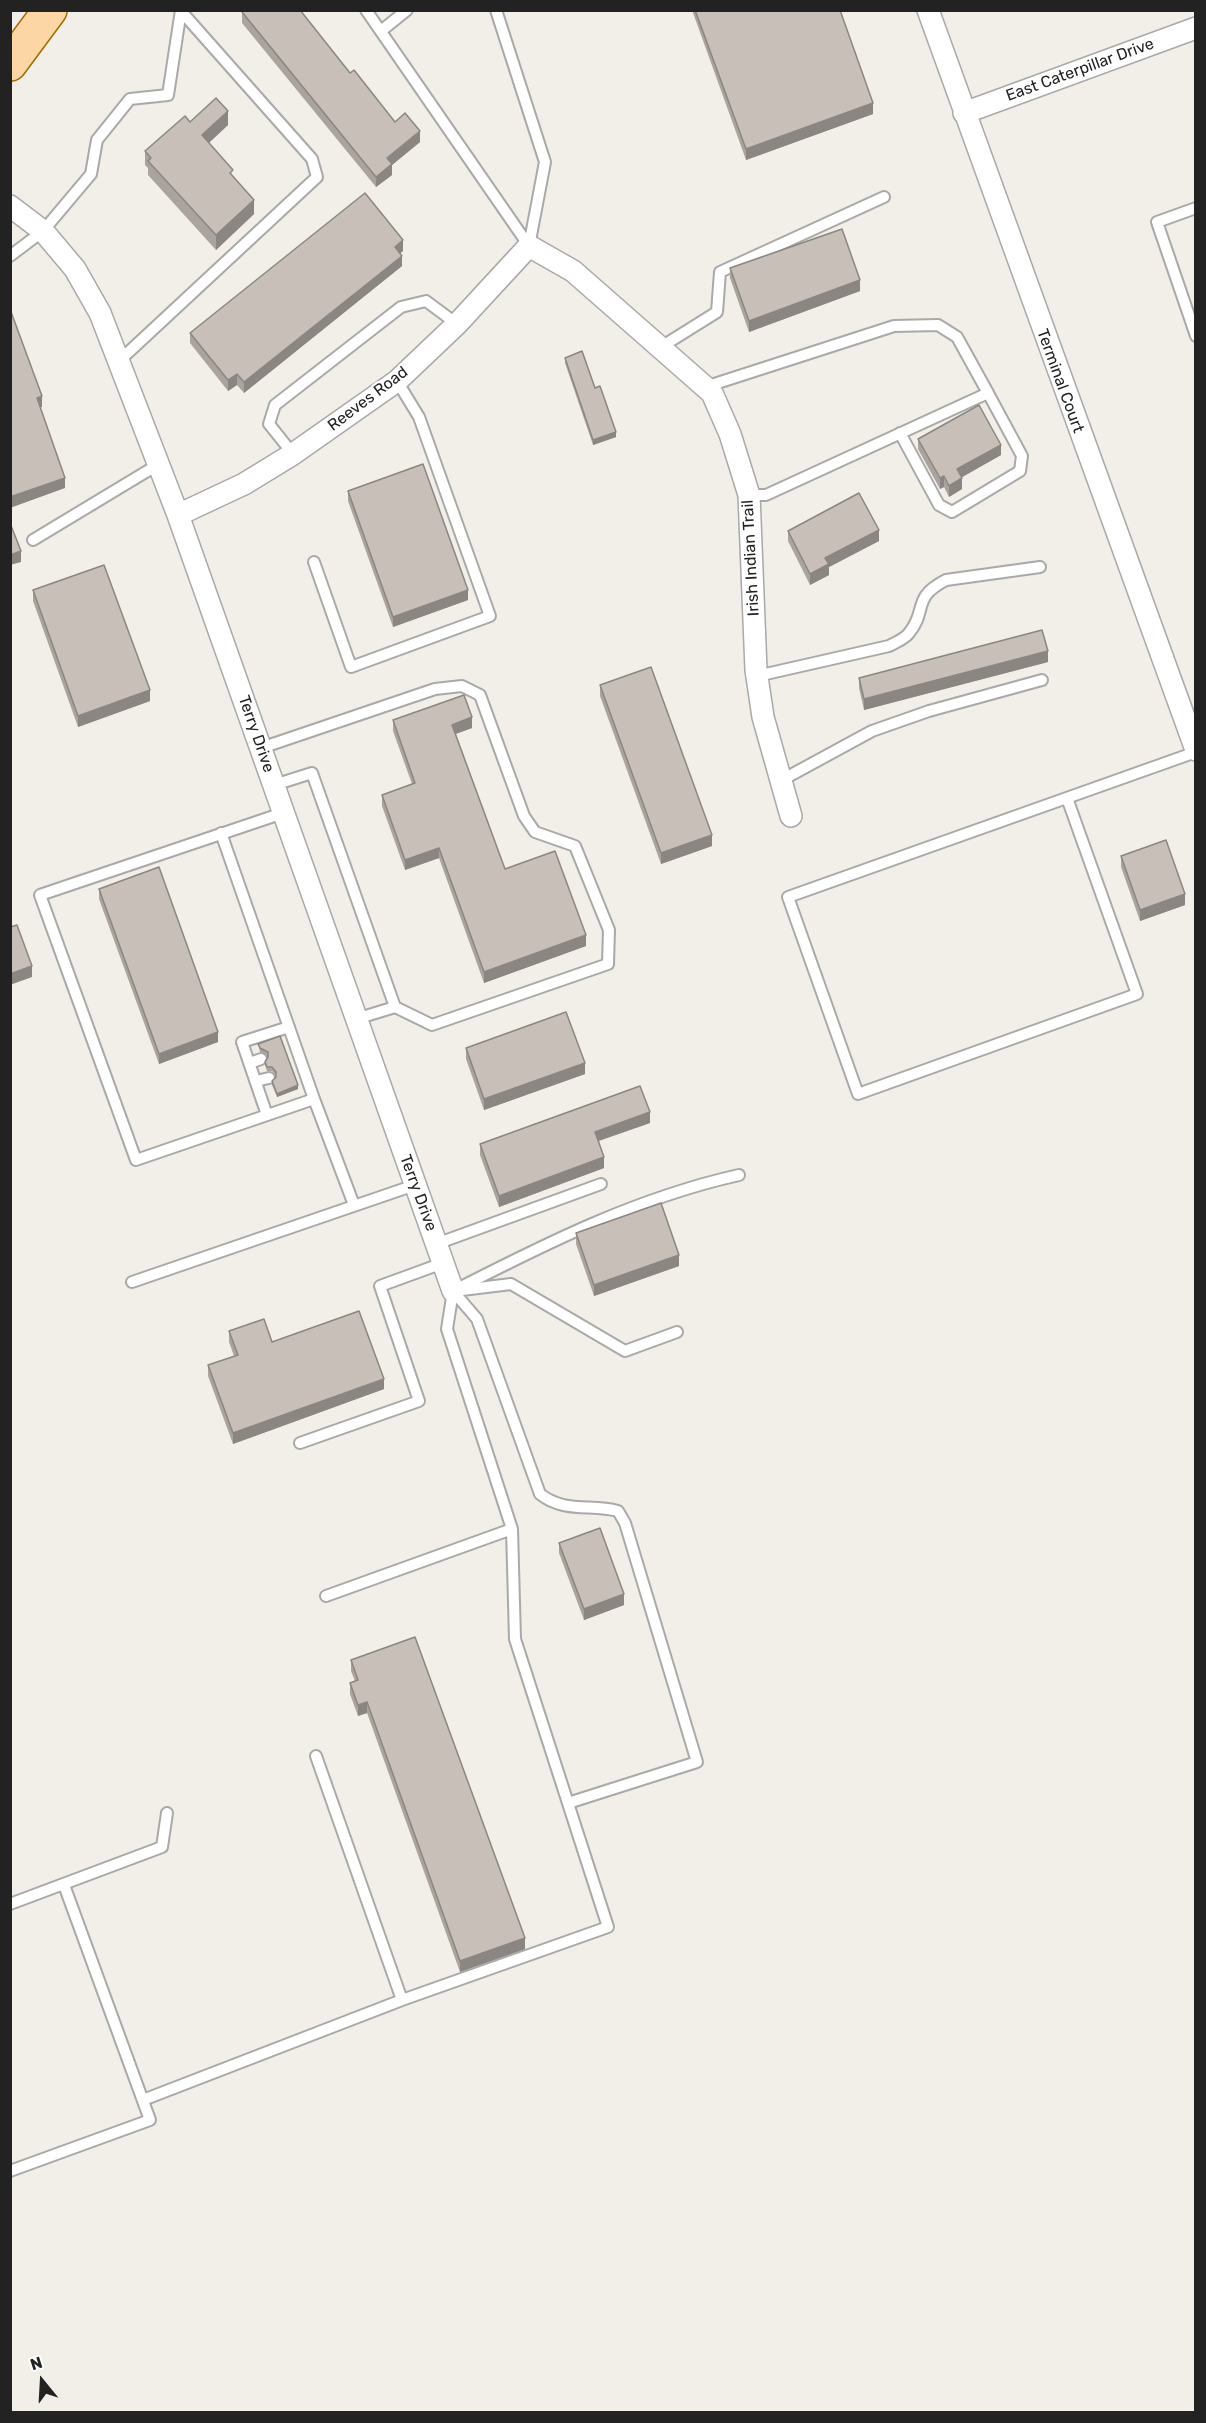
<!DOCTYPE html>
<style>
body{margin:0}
#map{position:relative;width:1206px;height:2423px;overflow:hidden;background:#f2efe9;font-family:Rubik,sans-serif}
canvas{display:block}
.frame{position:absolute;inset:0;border:12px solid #222;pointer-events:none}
.north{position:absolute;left:12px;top:2351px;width:60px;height:60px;-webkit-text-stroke:4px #fff;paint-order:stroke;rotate:342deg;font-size:16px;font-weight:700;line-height:24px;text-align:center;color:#222}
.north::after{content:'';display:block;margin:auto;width:21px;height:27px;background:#222;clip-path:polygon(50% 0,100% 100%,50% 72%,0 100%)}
</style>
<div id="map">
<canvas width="1206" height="2423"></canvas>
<div class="frame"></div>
<div class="north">N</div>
</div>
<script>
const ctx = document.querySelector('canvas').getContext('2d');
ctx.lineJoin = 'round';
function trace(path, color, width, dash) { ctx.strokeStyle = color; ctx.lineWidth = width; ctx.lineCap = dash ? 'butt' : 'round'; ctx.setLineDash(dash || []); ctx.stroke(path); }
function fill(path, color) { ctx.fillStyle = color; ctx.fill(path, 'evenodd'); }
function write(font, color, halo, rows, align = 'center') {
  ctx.font = font + ' Rubik,sans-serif'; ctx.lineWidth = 4.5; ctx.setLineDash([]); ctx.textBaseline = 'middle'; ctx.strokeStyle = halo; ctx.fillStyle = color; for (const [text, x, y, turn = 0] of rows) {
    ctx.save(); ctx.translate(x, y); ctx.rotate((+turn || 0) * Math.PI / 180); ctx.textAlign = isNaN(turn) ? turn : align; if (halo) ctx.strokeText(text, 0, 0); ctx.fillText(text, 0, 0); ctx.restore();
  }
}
const service = new Path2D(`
 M 366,10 L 529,246
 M 496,10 L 545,162 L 529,246
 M 381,31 L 407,10
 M 1196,208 L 1157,222 L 1196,336
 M 10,256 L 43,231 L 91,174 L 97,140 L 130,99 L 168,95 L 181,10
 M 661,347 L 717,312 L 720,272 L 884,197
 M 119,361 L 317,177 L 312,159 L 181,11
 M 705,387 L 894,326 L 938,325 L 957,337 L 988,393 L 766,495 L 749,495
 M 900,433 L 939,505 L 952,512 L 1020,471 L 1022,456 L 988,393
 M 293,454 L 269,424 L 275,405 L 401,307 L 426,301 L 457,324
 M 33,540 L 159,464
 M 314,562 L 351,667 L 490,616 L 419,417 L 397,381
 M 757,676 L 889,646 C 896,642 905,639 909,633 C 928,610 911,598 946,580 L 1040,567
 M 261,748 L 435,689 L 462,686 L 480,695 L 524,816 L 535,832 L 575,846 L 609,930 L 608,964 L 432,1025 L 395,1007
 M 780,781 L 872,731 L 929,711 L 1042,680
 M 274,785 L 312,773 L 395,1007 L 356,1019
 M 1067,798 L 1137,994 L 858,1094 L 788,897 L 1196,752
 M 221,833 L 314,1099 L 136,1160 L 40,895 L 283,813
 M 250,1063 L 261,1059
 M 256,1081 L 269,1078
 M 314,1099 L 354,1205
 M 267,1115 L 242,1042 L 289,1027
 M 436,1244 L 601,1184
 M 132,1282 L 415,1185
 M 462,1290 L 511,1284 L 625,1351 L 677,1332
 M 453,1291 L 477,1319 L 540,1494 C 564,1513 590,1504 618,1511 L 625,1523 L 697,1762 L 568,1803
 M 453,1291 C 545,1244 636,1198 739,1175
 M 300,1443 L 419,1401 L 380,1286 L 443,1263
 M 326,1596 L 512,1529 L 447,1329 L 453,1291
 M 316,1756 L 402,2000 L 608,1927 L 515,1639 L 512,1529
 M 10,1904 L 162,1847 L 167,1813
 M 143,2100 L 402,2000
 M 10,2171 L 150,2120 L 64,1885`);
const minor = new Path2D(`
 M 928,10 L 1196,750
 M 964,113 L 1196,28
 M 10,206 L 43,231 L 75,269 L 100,313 L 178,515 L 453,1291
 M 178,515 L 244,484 L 293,454 L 397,381 L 457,324 L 529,246 L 573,271 L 712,393 L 730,434 L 749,495 L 756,670 L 763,717 L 791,816`);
const primary = new Path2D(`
 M 10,64 L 50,10`);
trace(service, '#a9a9a9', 14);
trace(minor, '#a9a9a9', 24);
trace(primary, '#a06b00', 36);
trace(service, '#fff', 10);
trace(minor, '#fff', 21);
trace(primary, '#fcd6a4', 33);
fill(new Path2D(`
 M 692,10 L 840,10 L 873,114 L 746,160 Z
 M 242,12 L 350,73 L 395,122 L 420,142 L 392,165 L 392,175 L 376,187 L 242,23 Z
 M 190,122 L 228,125 L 209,143 L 233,176 L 254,214 L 216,250 L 148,175 L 148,168 L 145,165 L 145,151 Z
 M 403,251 L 400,253 L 402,266 L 244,393 L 237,385 L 228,391 L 190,343 L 190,333 Z
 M 730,268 L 860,291 L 749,332 L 730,278 Z
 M 565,358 L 595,388 L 616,437 L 593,445 L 565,363 Z
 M 918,439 L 1001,455 L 962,477 L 962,489 L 949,497 L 944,487 L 940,489 L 918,449 Z
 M 348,491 L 468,600 L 393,627 L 348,501 Z
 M 788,531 L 879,541 L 829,567 L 829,575 L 810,585 L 788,541 Z
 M 33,590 L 150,701 L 78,727 L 33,601 Z
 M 1048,662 L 864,710 L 859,688 L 859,678 Z
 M 600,685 L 712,846 L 661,864 L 600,696 Z
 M 393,720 L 472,728 L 456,734 L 505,869 L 586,946 L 484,983 L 439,858 L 405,870 L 382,806 L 382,795 L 412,784 L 393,731 Z
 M 1121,856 L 1185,905 L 1140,921 L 1121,867 Z
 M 99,889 L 218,1042 L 159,1064 L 99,899 Z
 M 280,1036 L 298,1089 L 277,1097 L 272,1085 L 272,1081 L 276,1077 L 276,1076 L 272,1071 L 267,1071 L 265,1065 L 265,1062 L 268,1058 L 268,1056 L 260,1052 L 258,1044 Z
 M 466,1048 L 585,1074 L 484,1110 L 466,1059 Z
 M 650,1123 L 599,1141 L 604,1168 L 499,1207 L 480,1155 L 480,1144 Z
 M 576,1233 L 679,1266 L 594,1296 L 576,1244 Z
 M 229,1331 L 272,1342 L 384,1389 L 233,1444 L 208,1376 L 208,1365 L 234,1356 L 229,1342 Z
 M 559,1543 L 624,1605 L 584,1620 L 559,1553 Z
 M 351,1660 L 525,1949 L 460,1972 L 367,1713 L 358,1716 L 350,1694 L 350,1683 L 355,1681 L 351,1671 Z`), '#aba49e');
fill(new Path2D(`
 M 873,103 L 873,114 L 746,160 L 746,149 Z
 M 228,111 L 228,125 L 202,149 L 202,135 Z
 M 420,131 L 420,142 L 392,165 L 392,175 L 376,187 L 376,177 L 387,158 Z
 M 254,200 L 254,214 L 216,250 L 216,235 Z
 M 403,240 L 403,251 L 395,258 L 395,247 Z
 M 402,256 L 402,266 L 244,393 L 244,382 Z
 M 860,280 L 860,291 L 749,332 L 749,321 Z
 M 237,374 L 237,385 L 228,391 L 228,380 Z
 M 42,396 L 42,407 L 37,409 L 37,398 Z
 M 616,432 L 616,437 L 593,445 L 593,440 Z
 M 1001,445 L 1001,455 L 957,480 L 957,469 Z
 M 944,476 L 944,487 L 940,489 L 940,478 Z
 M 65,478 L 65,488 L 10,508 L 10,497 Z
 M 962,478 L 962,489 L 949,497 L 949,486 Z
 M 879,530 L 879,541 L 829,567 L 829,575 L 810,585 L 810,574 L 825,558 Z
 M 21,551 L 21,562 L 10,565 L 10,555 Z
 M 468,590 L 468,600 L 393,627 L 393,617 Z
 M 1048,651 L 1048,662 L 864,710 L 864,699 Z
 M 150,690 L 150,701 L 78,727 L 78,716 Z
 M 472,717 L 472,728 L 452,735 L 452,725 Z
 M 712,835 L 712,846 L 661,864 L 661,853 Z
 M 439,848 L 439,858 L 405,870 L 405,860 Z
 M 1185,894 L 1185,905 L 1140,921 L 1140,910 Z
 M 586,935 L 586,946 L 484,983 L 484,972 Z
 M 32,966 L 32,977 L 10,985 L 10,974 Z
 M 218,1032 L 218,1042 L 159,1064 L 159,1054 Z
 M 585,1063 L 585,1074 L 484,1110 L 484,1099 Z
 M 298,1085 L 298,1089 L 277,1097 L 277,1094 Z
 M 650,1112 L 650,1123 L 595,1142 L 595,1132 Z
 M 604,1157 L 604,1168 L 499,1207 L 499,1196 Z
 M 679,1255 L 679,1266 L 594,1296 L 594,1285 Z
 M 384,1379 L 384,1389 L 233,1444 L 233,1433 Z
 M 624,1594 L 624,1605 L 584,1620 L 584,1609 Z
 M 367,1702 L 367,1713 L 358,1716 L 358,1705 Z
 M 525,1938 L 525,1949 L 460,1972 L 460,1961 Z`), '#8b8681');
const building = new Path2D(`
 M 244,10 L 300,10 L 350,73 L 354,70 L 395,122 L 405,113 L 420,131 L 387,158 L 392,164 L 376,177 L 242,12 Z
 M 695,10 L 840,10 L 873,103 L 746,149 Z
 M 216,98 L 228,111 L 202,135 L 233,170 L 230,173 L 254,200 L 216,235 L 148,161 L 151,158 L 145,151 L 185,116 L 190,122 Z
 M 365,193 L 403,240 L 395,247 L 402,256 L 244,382 L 237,374 L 228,380 L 190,333 Z
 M 842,229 L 860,280 L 749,321 L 730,268 Z
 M 10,309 L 42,396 L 37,398 L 65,478 L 10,497 Z
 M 582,351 L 595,388 L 600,386 L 616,432 L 593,440 L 565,358 Z
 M 979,405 L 1001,445 L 957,469 L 962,478 L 949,486 L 944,476 L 940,478 L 918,439 Z
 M 423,464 L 468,590 L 393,617 L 348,491 Z
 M 859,493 L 879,530 L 825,558 L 829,564 L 810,574 L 788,531 Z
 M 10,523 L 21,551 L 10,555 Z
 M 104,565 L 150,690 L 78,716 L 33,590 Z
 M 1042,630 L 1048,651 L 864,699 L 859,678 Z
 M 651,667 L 712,835 L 661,853 L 600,685 Z
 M 464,695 L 472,717 L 452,725 L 505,869 L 555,851 L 586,935 L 484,972 L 439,848 L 405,860 L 382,795 L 415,783 L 393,720 Z
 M 1166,840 L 1185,894 L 1140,910 L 1121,856 Z
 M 159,867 L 218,1032 L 159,1054 L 99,889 Z
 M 17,925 L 32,966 L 10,974 L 10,927 Z
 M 566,1012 L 585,1063 L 484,1099 L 466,1048 Z
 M 280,1036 L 298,1085 L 277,1094 L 272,1081 L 276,1077 L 276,1072 L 272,1067 L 267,1067 L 265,1062 L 268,1057 L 268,1052 L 260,1048 L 258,1044 Z
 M 640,1086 L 650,1112 L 595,1132 L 604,1157 L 499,1196 L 480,1144 Z
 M 661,1203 L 679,1255 L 594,1285 L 576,1233 Z
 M 359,1311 L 384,1379 L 233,1433 L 208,1365 L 238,1355 L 229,1331 L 264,1319 L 272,1342 Z
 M 600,1528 L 624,1594 L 584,1609 L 559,1543 Z
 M 415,1637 L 525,1938 L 460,1961 L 367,1702 L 358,1705 L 350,1683 L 358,1680 L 351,1660 Z`);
fill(building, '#c7bfb8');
trace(building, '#8b8681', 1.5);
write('16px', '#222', '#fff', [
 ["East Caterpillar Drive",1080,70,-20],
 ["Terminal Court",1060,381,70],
 ["Reeves Road",368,399,-37],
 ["Irish Indian Trail",751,558,-93],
 ["Terry Drive",256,734,71],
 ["Terry Drive",418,1193,70]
]);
</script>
